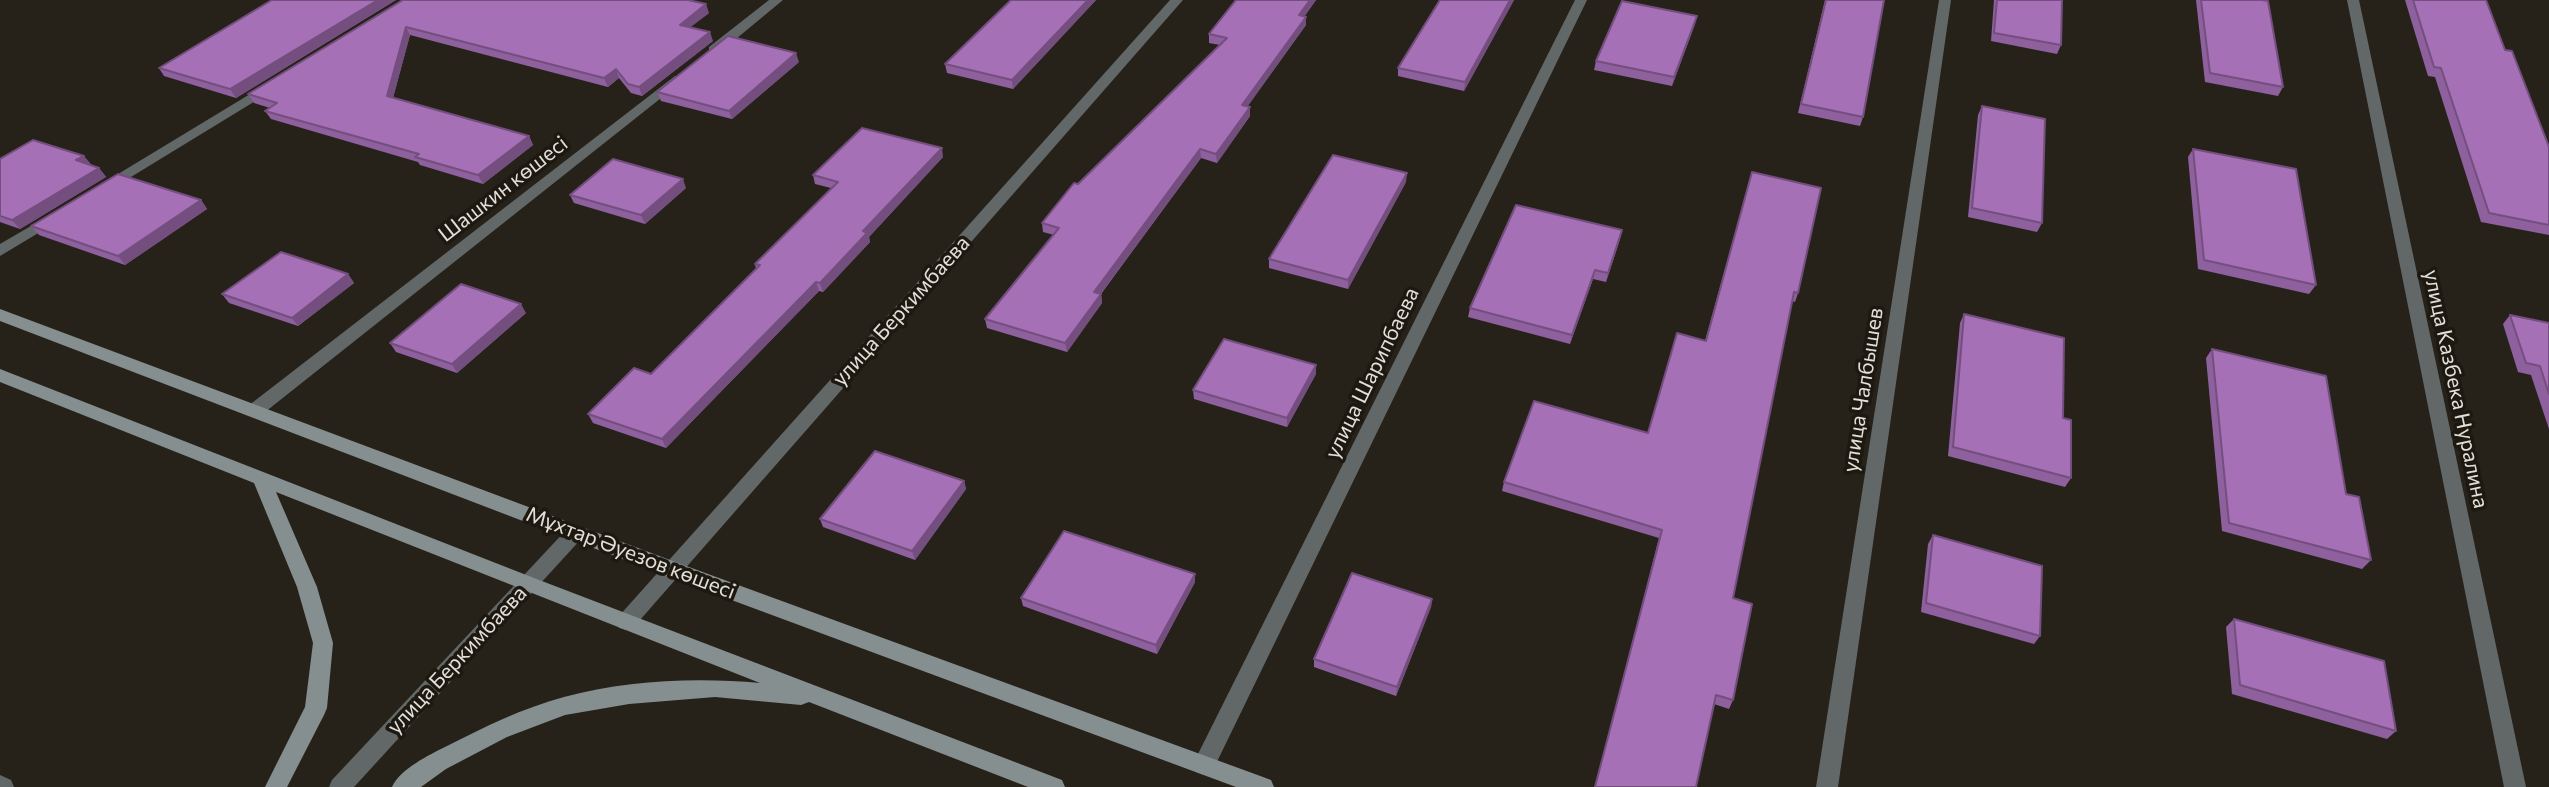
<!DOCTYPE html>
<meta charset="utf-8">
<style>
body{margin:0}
canvas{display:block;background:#26221a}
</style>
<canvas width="2549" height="787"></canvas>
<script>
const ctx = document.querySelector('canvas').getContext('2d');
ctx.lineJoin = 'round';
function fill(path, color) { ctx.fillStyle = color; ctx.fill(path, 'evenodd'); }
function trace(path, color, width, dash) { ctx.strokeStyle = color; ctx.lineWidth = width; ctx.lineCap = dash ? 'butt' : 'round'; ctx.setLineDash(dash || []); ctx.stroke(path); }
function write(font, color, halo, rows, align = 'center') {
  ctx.font = font + ' Commissioner,sans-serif'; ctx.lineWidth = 7; ctx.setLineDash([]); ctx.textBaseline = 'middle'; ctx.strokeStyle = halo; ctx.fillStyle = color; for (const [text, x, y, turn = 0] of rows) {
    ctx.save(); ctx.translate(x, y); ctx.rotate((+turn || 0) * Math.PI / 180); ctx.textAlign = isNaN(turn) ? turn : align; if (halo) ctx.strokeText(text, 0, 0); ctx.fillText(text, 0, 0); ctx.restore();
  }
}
fill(new Path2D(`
 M 270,82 L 277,86 L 275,89 L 108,191 L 103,193 L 95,188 Z
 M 55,212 L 63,217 L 60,220 L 0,256 L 0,244 Z
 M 0,775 L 11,780 L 14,787 L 0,787 Z`), '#626868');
fill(new Path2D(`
 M 769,0 L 783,0 L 719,53 L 709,53 L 709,47 Z
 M 1170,0 L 1183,0 L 633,628 L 626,630 L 619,628 L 616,622 L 619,616 Z
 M 1575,0 L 1587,0 L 1212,772 L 1204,775 L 1196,772 L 1193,765 L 1196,758 Z
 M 1939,0 L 1951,0 L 1838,787 L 1816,787 Z
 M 2347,0 L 2359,0 L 2526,787 L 2504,787 Z
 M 675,76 L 680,77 L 680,83 L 260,416 L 248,416 L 245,411 L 248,406 Z`), '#626868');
fill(new Path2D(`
 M 575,525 L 582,528 L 585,533 L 582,538 L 354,787 L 329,787 L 332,780 L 568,528 Z`), '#626868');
fill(new Path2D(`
 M 0,309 L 678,563 L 1263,777 L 1271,780 L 1274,787 L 1236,787 L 664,575 L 0,321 Z
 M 0,369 L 534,578 L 1062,780 L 1065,787 L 1028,787 L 809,702 L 801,705 L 715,697 L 629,704 L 565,715 L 507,737 L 446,769 L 421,787 L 392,787 C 400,769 429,755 447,746 C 484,727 523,708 564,697 C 626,680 697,677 760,683 L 276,492 L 317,587 L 333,643 L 327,708 L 324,715 L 287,787 L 265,787 L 305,707 L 313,643 L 297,587 L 254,483 L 0,382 Z`), '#858f8f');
fill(new Path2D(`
 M 272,0 L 396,0 L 236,98 L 164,76 L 159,68 Z
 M 403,0 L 709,13 L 690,27 L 713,41 L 642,96 L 631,93 L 619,78 L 608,87 L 410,35 L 393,98 L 529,136 L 533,145 L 483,184 L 420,165 L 418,162 L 271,119 L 265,111 L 270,108 L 254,103 L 248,94 Z
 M 1011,0 L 1096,0 L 1013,89 L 947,73 L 945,64 Z
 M 1316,0 L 1304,17 L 1306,25 L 1247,107 L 1250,107 L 1250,116 L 1217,163 L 1201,158 L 1101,294 L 1102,303 L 1067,352 L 987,328 L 985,319 L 1054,235 L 1043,232 L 1042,223 L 1078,184 L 1220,45 L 1209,43 L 1209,34 Z
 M 1440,0 L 1514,0 L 1464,91 L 1398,76 L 1398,68 Z
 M 1825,0 L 1884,0 L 1863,117 L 1860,126 L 1798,113 Z
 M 1994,0 L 2062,0 L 2061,45 L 2057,54 L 1991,41 Z
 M 2196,0 L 2261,0 L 2283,87 L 2278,96 L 2205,82 Z
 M 2405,0 L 2486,0 L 2505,50 L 2549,147 L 2549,235 L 2481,222 L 2435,77 L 2428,76 Z
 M 1695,24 L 1672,86 L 1594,70 L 1596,61 Z
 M 799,62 L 732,119 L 661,101 L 657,92 Z
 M 1982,106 L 2042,223 L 2037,232 L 1968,217 L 1978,115 Z
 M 2193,149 L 2316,285 L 2309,294 L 2198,269 L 2188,157 Z
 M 943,157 L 869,237 L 870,242 L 823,292 L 819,291 L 666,448 L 593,423 L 588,414 L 651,374 L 756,269 L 755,264 L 831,188 L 815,184 L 813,175 Z
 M 0,159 L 91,164 L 90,165 L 99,168 L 106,177 L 20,229 L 0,222 Z
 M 1752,172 L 1798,293 L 1795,302 L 1792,301 L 1733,598 L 1733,700 L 1729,709 L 1714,704 L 1696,787 L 1595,787 L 1659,538 L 1502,491 L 1504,482 L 1648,433 L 1705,341 Z
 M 1406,182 L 1348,289 L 1269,268 L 1269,259 Z
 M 686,188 L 645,224 L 574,203 L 570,195 Z
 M 201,200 L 207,209 L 125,265 L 39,235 L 31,226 Z
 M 1620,239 L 1606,282 L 1593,279 L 1570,344 L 1468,317 L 1470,308 Z
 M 348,274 L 354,283 L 298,326 L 229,303 L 222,294 Z
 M 526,313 L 457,373 L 396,352 L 390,343 Z
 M 1964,314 L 2063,418 L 2071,478 L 2065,487 L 1948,456 L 1960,323 Z
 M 2510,315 L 2549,323 L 2549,429 L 2531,375 L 2518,372 L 2503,324 Z
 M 2212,349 L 2346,494 L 2371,560 L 2362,569 L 2222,531 L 2206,358 Z
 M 1316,374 L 1287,427 L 1194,399 L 1193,390 Z
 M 964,481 L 966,489 L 915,560 L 823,527 L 820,519 Z
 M 1933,535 L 2040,636 L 2034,644 L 1921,612 L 1928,544 Z
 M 1195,574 L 1195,582 L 1157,654 L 1023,606 L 1021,598 Z
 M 1432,599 L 1431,607 L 1396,696 L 1314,667 L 1314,659 Z
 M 2234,619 L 2396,731 L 2387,739 L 2232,694 L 2226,627 Z`), '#8e609d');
fill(new Path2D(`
 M 378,0 L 396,0 L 236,98 L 230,89 Z
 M 1088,0 L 1096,0 L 1013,89 L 1012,80 Z
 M 1310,0 L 1316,0 L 1299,24 L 1299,15 Z
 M 1510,0 L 1514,0 L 1464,91 L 1465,82 Z
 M 706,4 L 709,13 L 683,33 L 680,25 Z
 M 1697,16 L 1695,24 L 1672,86 L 1674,77 Z
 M 1306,17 L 1306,25 L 1242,114 L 1242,105 Z
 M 406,27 L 410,35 L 391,105 L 387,96 Z
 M 710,32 L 713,41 L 642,96 L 639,87 Z
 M 796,53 L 799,62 L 732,119 L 729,111 Z
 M 616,69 L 619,78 L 608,87 L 604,78 Z
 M 1250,107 L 1250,116 L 1217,163 L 1216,154 Z
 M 529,136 L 533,145 L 483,184 L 478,175 Z
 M 942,148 L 943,157 L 869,237 L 870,242 L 823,292 L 820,283 L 863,231 Z
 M 1200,149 L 1201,158 L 1095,301 L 1094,292 Z
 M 84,156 L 91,164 L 83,169 L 76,160 Z
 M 99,168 L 106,177 L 20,229 L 12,220 Z
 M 1407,173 L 1406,182 L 1348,289 L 1348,280 Z
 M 683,179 L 686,188 L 645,224 L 641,215 Z
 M 201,200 L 207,209 L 125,265 L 118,256 Z
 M 1622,230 L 1620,239 L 1606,282 L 1608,273 Z
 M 1595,270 L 1593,279 L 1570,344 L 1572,335 Z
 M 348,274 L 354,283 L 298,326 L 292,318 Z
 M 816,282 L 819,291 L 666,448 L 662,439 Z
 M 1101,294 L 1102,303 L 1067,352 L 1065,343 Z
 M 521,304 L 526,313 L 457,373 L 452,364 Z
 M 1316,365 L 1316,374 L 1287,427 L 1287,418 Z
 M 964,481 L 966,489 L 915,560 L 912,551 Z
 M 1195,574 L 1195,582 L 1157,654 L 1156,645 Z
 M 1432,599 L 1431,607 L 1396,696 L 1397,687 Z`), '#744e7f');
const building = new Path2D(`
 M 272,0 L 378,0 L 230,89 L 159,68 Z
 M 403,0 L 688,0 L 706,4 L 680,25 L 710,32 L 639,87 L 628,84 L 616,69 L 604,78 L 406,27 L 387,96 L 529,136 L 478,175 L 415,157 L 419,154 L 265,111 L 277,103 L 248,94 Z
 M 1011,0 L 1088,0 L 1012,80 L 945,64 Z
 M 1236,0 L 1310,0 L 1299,15 L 1306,17 L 1242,105 L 1250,107 L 1216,154 L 1200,149 L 1094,292 L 1101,294 L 1065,343 L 985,319 L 1059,228 L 1042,223 L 1074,183 L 1078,184 L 1227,38 L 1209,34 Z
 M 1440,0 L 1510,0 L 1465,82 L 1398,68 Z
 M 1826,0 L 1884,0 L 1863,117 L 1801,104 Z
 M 1997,0 L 2062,0 L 2061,45 L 1994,33 Z
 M 2201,0 L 2261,0 L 2268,1 L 2283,87 L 2210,73 Z
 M 2413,0 L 2486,0 L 2505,50 L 2512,51 L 2549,147 L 2549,225 L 2489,213 L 2441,68 L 2434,67 Z
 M 1622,1 L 1697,16 L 1674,77 L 1596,61 Z
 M 728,36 L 796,53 L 729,111 L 657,92 Z
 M 1982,106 L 2045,119 L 2042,223 L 1972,208 Z
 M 862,128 L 942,148 L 863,231 L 867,233 L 820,283 L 816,282 L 662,439 L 588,414 L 634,368 L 651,374 L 760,265 L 755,264 L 838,182 L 813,175 Z
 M 33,140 L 84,156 L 76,160 L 99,168 L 12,220 L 0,216 L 0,159 Z
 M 2193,149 L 2296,169 L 2316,285 L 2204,260 Z
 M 1333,155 L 1407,173 L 1348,280 L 1269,259 Z
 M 613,159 L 683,179 L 641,215 L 570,195 Z
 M 1752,172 L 1821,188 L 1798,293 L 1794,292 L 1733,598 L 1752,604 L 1733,700 L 1716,695 L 1696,787 L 1595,787 L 1662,530 L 1504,482 L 1534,401 L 1648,433 L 1677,333 L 1706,341 Z
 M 118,174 L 201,200 L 118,256 L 31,226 Z
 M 1516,205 L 1622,230 L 1608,273 L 1595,270 L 1572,335 L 1470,308 Z
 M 281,252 L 348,274 L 292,318 L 222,294 Z
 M 461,284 L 521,304 L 452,364 L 390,343 Z
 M 1964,314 L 2064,338 L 2063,418 L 2071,420 L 2071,478 L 1953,447 Z
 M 2510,315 L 2549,323 L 2549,394 L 2540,366 L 2526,363 Z
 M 1224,339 L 1316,365 L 1287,418 L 1193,390 Z
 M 2212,349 L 2326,376 L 2346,494 L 2359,497 L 2371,560 L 2229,523 Z
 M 875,451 L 964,481 L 912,551 L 820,519 Z
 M 1064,531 L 1195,574 L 1156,645 L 1021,598 Z
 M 1933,535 L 2042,566 L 2040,636 L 1926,603 Z
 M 1352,573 L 1432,599 L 1397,687 L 1314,659 Z
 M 2234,619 L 2384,661 L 2396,731 L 2240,685 Z`);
fill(building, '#a570b6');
trace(building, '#744e7f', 2);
write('21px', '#e2e0da', '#1d1910', [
 ["Шашкин көшесі",503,189,-38],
 ["улица Беркимбаева",901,311,-48],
 ["улица Шарипбаева",1372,373,-64],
 ["улица Казбека Нуралина",2456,389,78],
 ["улица Чалбышев",1863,390,-81],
 ["Мұхтар Әуезов көшесі",631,553,21],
 ["улица Беркимбаева",457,660,-47]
]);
</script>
